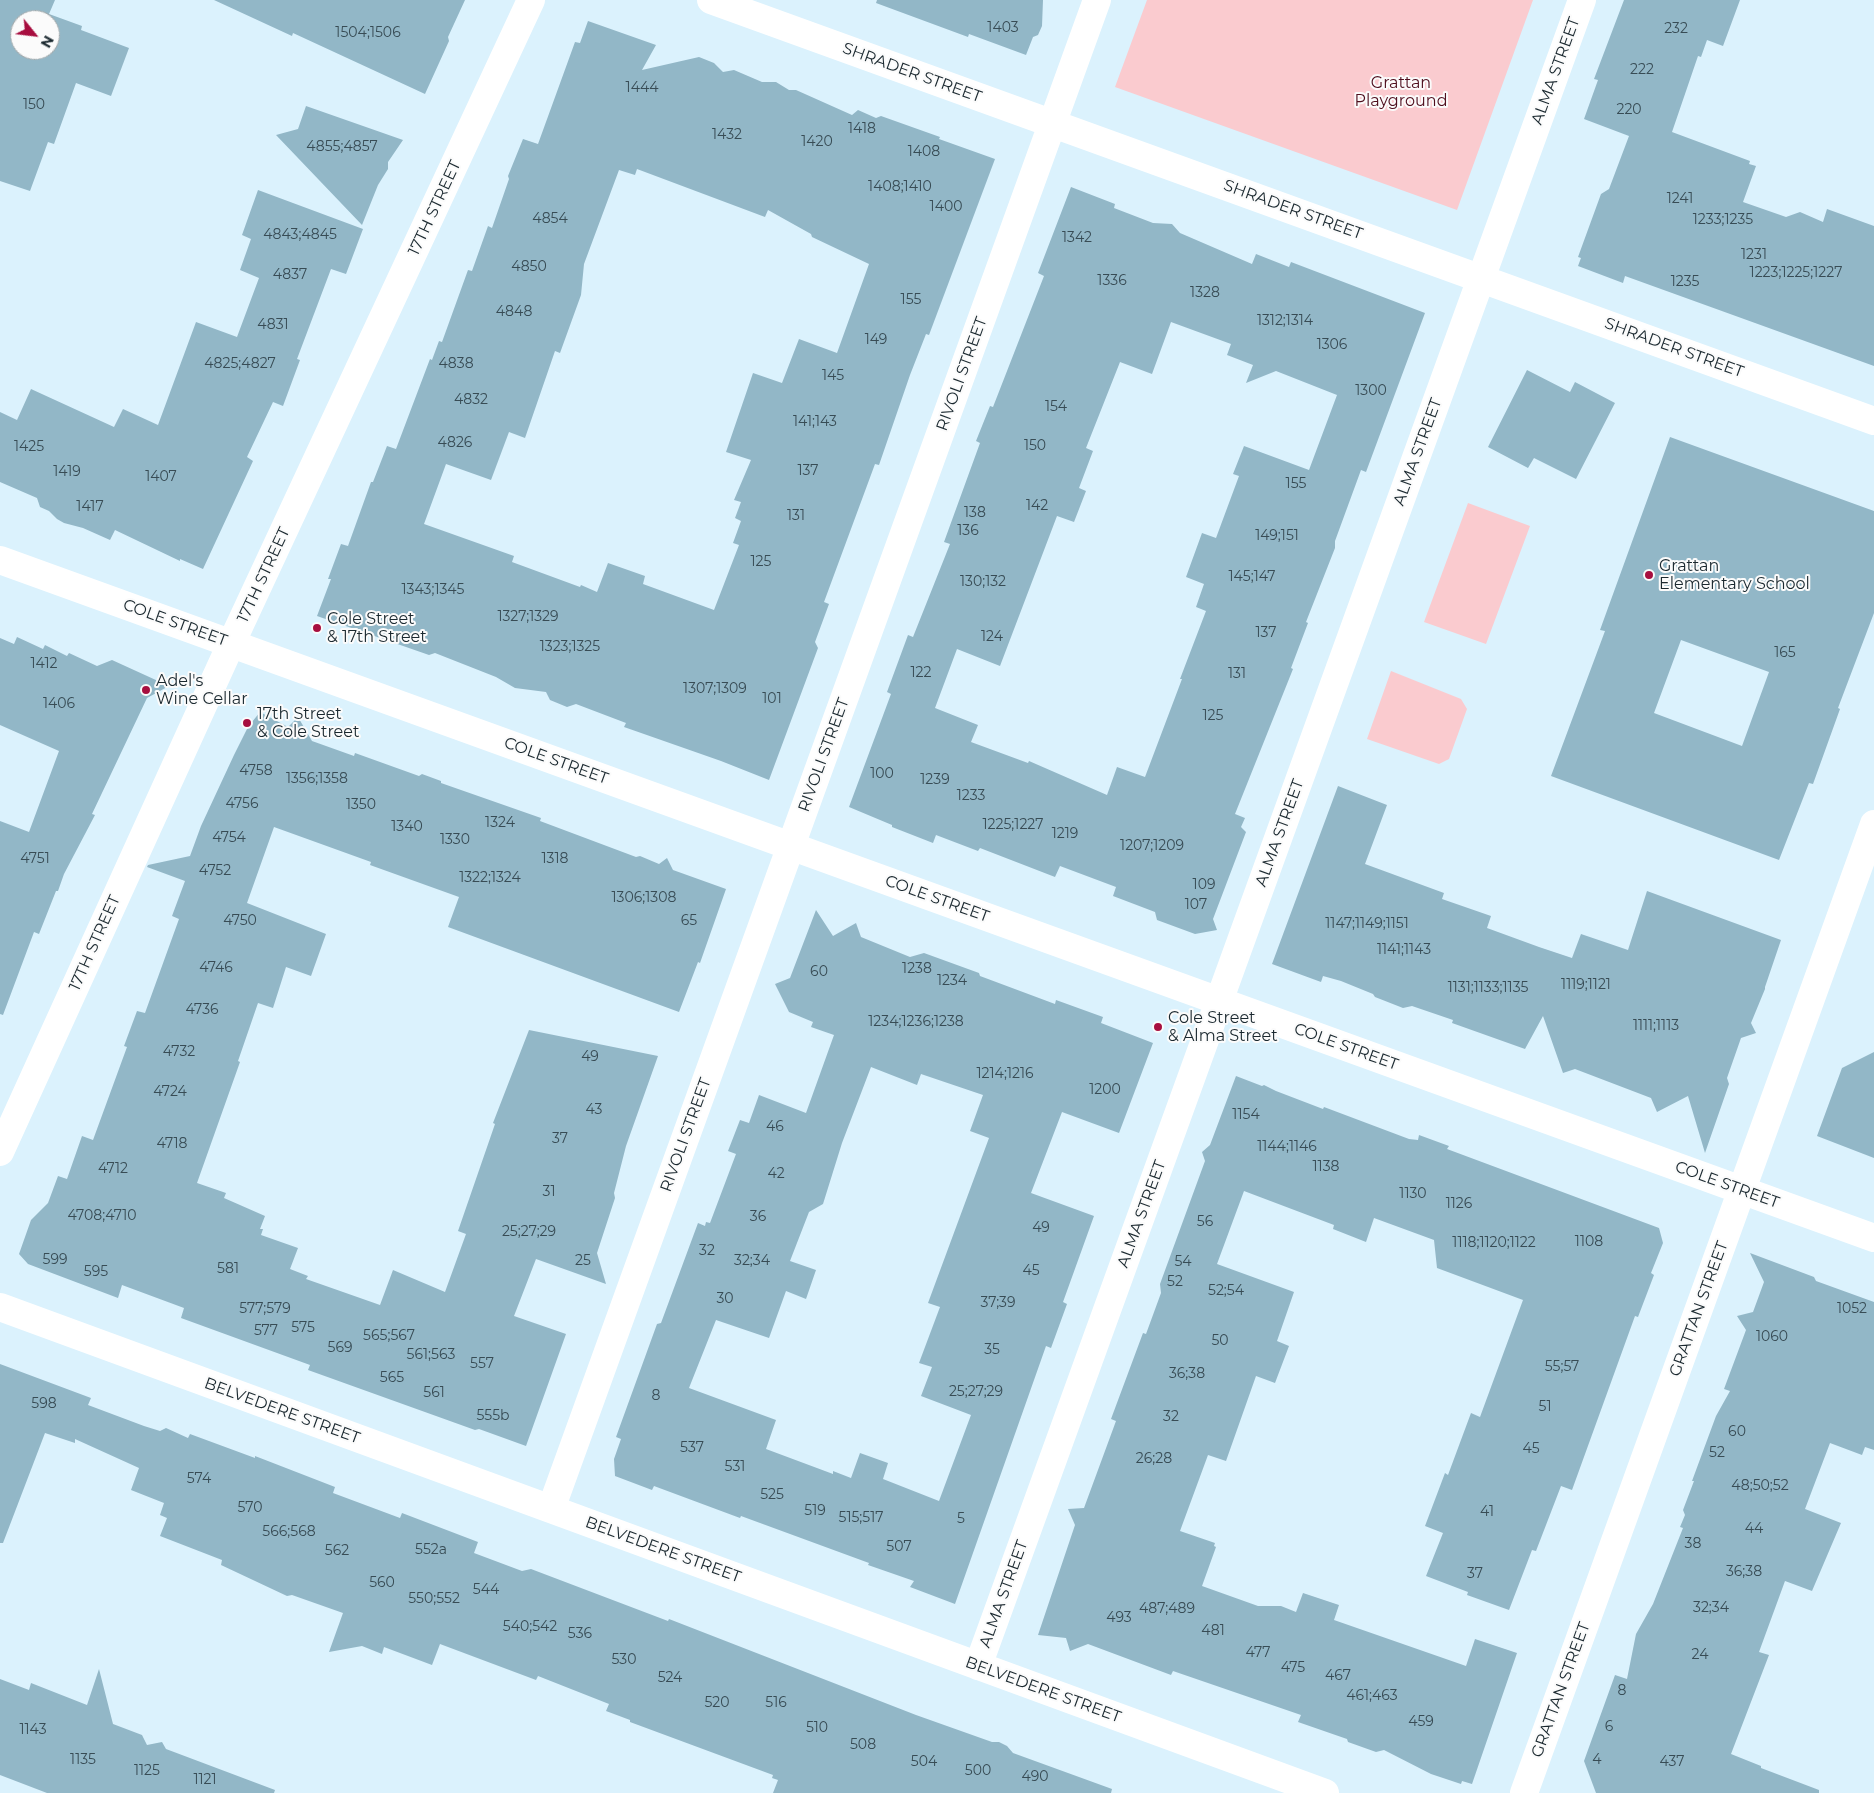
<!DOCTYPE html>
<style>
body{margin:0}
#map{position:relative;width:1874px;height:1793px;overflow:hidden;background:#dbf2fd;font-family:Montserrat,sans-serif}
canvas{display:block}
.north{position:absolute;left:10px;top:10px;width:50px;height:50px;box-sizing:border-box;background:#fbfbfb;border:1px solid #a1a7a9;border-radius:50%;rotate:119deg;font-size:14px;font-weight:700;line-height:20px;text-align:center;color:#1a282f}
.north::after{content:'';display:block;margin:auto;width:18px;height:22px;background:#a70e3f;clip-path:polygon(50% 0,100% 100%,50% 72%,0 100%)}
</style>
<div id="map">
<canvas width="1874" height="1793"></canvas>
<div class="north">N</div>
</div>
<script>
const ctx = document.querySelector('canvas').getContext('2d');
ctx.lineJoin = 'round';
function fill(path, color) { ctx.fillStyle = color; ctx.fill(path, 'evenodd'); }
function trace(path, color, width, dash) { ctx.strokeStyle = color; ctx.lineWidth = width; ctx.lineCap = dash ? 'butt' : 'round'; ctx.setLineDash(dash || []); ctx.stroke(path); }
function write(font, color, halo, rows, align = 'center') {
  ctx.font = font + ' Montserrat,sans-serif'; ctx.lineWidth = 4; ctx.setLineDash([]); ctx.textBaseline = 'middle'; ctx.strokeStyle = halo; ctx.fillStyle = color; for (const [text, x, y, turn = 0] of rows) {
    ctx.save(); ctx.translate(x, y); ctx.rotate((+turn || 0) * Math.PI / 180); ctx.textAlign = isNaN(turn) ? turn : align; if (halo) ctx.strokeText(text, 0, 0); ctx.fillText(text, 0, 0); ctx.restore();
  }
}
fill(new Path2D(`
 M 1147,0 L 1533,0 L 1457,210 L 1115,87 Z
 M 1468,503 L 1530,526 L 1486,644 L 1424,622 Z
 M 1391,671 L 1461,699 L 1467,709 L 1449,759 L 1439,764 L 1367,739 Z`), '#facbcf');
fill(new Path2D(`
 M 0,0 L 55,0 L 49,14 L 82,26 L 81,30 L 129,48 L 111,96 L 76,83 L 54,144 L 48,142 L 30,191 L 0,181 ZM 20,20 L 50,20 L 50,50 L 20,50 Z
 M 214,0 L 465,0 L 448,37 L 449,41 L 425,94 L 293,33 L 292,36 Z
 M 877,0 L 1043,0 L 1042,26 L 1038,35 L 1033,37 L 1026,55 L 969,34 L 968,37 L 876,3 Z
 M 1624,0 L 1740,0 L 1723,46 L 1707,40 L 1701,57 L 1698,56 L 1672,132 L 1750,161 L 1749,164 L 1756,166 L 1743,202 L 1786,217 L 1800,212 L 1823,222 L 1827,209 L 1874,226 L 1874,366 L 1625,276 L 1623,283 L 1578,266 L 1581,258 L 1578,257 L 1601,194 L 1609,189 L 1629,136 L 1584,119 L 1598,80 L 1594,79 Z
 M 588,21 L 656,45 L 642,70 L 699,57 L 714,63 L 723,72 L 734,70 L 762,82 L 776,82 L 789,90 L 796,90 L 852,115 L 858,110 L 876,118 L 881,116 L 940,137 L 939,139 L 995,159 L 929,335 L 926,334 L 910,375 L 879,465 L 875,464 L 824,602 L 829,604 L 815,642 L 818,648 L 769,780 L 721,761 L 624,727 L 626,723 L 576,704 L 567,707 L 550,700 L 546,692 L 515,688 L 496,677 L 435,653 L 429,655 L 317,616 L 331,579 L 328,579 L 341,544 L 348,546 L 371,482 L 373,482 L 387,446 L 396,449 L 430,359 L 432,360 L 439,341 L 442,342 L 468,270 L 472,271 L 488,226 L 492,228 L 509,179 L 508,176 L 523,139 L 538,144 L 575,42 L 580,43 ZM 637,169 L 765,217 L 768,210 L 811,234 L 812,237 L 869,264 L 837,353 L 799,339 L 782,383 L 753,373 L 726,452 L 751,460 L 734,500 L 741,502 L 735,518 L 741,521 L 733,543 L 739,545 L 714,610 L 643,584 L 645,576 L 608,563 L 597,592 L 581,585 L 580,587 L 512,562 L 514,556 L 424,524 L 446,464 L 491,480 L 509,432 L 525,438 L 555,351 L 560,353 L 581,295 L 584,264 L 619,170 L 635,175 Z
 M 306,106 L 403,140 L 388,162 L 388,169 L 378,185 L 362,225 L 276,135 L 298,129 Z
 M 1071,187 L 1115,204 L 1114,208 L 1153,223 L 1172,224 L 1180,233 L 1252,264 L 1256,254 L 1289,267 L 1291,262 L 1425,313 L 1366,472 L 1361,470 L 1335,541 L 1335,548 L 1306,622 L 1308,623 L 1291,668 L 1293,669 L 1235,814 L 1245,818 L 1241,827 L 1246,832 L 1213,919 L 1217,930 L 1195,934 L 1157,920 L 1155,912 L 1113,896 L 1116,887 L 1060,866 L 1055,877 L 980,848 L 978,851 L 936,835 L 933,843 L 892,827 L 892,825 L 849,807 L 891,694 L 887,692 L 908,635 L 913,637 L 950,544 L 944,542 L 980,443 L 976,441 L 990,406 L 993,407 L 1044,276 L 1038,273 ZM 1171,322 L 1231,344 L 1227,355 L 1253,365 L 1246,383 L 1276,371 L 1337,395 L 1309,470 L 1244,446 L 1233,474 L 1239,476 L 1216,538 L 1202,533 L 1186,577 L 1204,584 L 1196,607 L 1206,611 L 1180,679 L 1182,679 L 1145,777 L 1117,767 L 1107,795 L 1029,761 L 1028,763 L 971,742 L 978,725 L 935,708 L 957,649 L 1000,666 L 1057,516 L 1074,522 L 1086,491 L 1079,488 L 1093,451 L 1086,448 L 1120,362 L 1152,374 Z
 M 258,190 L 363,229 L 346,274 L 331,269 L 297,359 L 300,360 L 283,406 L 273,402 L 247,457 L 253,461 L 203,569 L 180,559 L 180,561 L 115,530 L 110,540 L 83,528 L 64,523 L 57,519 L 49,511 L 40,507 L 37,498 L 0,482 L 0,412 L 17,420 L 31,389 L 114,427 L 123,409 L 158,425 L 196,322 L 237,337 L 259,278 L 240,270 L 251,239 L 242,235 Z
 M 1527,370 L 1570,392 L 1575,382 L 1615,403 L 1576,479 L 1534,458 L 1528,468 L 1488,447 Z
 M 1670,437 L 1874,511 L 1874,613 L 1838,708 L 1840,709 L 1813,784 L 1809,783 L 1779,860 L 1551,776 L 1605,631 L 1600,630 ZM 1681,640 L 1769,672 L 1742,746 L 1654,713 Z
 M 17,637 L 43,649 L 45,645 L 67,656 L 69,653 L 97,666 L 112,660 L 169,686 L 147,698 L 92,814 L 95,815 L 64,874 L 58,891 L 56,891 L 39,934 L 34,932 L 3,1015 L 0,1014 L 0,821 L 29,832 L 59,751 L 0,725 L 0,638 L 14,644 Z
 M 260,712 L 288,727 L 298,717 L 312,741 L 354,756 L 355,753 L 419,776 L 422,774 L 441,781 L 441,783 L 541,818 L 540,821 L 636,857 L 640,856 L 659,864 L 667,858 L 673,870 L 726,889 L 700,963 L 698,962 L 679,1012 L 448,927 L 459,897 L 370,865 L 371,862 L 274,827 L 247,903 L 326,934 L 311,976 L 286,967 L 273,1008 L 258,1003 L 238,1061 L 240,1062 L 197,1183 L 226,1193 L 224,1198 L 265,1216 L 260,1229 L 263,1229 L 261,1235 L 298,1248 L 290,1269 L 308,1276 L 306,1279 L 380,1305 L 393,1270 L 445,1292 L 466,1234 L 458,1231 L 495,1124 L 493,1123 L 529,1030 L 658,1056 L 626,1146 L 614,1193 L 615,1198 L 597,1253 L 606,1284 L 536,1259 L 514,1316 L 566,1334 L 526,1446 L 479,1429 L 475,1430 L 308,1370 L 310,1365 L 181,1318 L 184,1308 L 122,1285 L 118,1298 L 28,1264 L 19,1254 L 31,1220 L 48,1203 L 58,1176 L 67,1179 L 82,1136 L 93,1140 L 127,1047 L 124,1046 L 137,1011 L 145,1013 L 179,919 L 172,916 L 185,881 L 147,867 L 148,865 L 190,856 L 201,826 L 234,755 L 248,727 Z
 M 1338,786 L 1387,805 L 1365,864 L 1444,893 L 1442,899 L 1491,916 L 1487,928 L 1539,947 L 1572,958 L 1581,934 L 1628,950 L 1647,891 L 1781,940 L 1765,987 L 1765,989 L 1751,1023 L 1756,1033 L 1741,1038 L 1727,1078 L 1729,1084 L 1705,1153 L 1688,1096 L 1657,1112 L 1651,1098 L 1575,1069 L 1563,1073 L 1543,1016 L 1525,1049 L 1452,1023 L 1453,1020 L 1412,1006 L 1403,1008 L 1375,997 L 1373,994 L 1341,981 L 1323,976 L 1321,982 L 1272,964 Z
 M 816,910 L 833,936 L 856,923 L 861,937 L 910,957 L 924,953 L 979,973 L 980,976 L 1055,1004 L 1056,1000 L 1103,1017 L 1101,1023 L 1153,1043 L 1119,1133 L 1062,1112 L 1031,1193 L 1094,1216 L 1063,1302 L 1067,1304 L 1051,1348 L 1046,1346 L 955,1604 L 910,1587 L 914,1581 L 868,1565 L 869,1563 L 741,1516 L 740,1518 L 654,1486 L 652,1490 L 615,1476 L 614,1459 L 621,1439 L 616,1437 L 657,1324 L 661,1323 L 698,1223 L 705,1226 L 706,1222 L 710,1223 L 736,1154 L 728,1151 L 740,1120 L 749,1123 L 759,1095 L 806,1113 L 834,1035 L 811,1027 L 813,1022 L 789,1012 L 775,984 L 790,978 ZM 871,1067 L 917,1085 L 921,1074 L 983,1095 L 970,1131 L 989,1138 L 928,1303 L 940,1307 L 919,1363 L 932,1367 L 921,1396 L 971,1415 L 939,1501 L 883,1479 L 888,1463 L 860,1453 L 851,1478 L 833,1471 L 833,1474 L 766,1449 L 776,1420 L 689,1388 L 716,1320 L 769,1338 L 786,1291 L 806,1299 L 816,1270 L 790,1261 L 809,1212 L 823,1204 L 842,1143 Z
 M 1874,1052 L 1874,1158 L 1817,1136 L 1842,1068 Z
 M 1236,1076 L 1262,1086 L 1264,1085 L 1276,1091 L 1323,1109 L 1324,1107 L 1409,1139 L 1418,1140 L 1419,1135 L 1449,1146 L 1447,1149 L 1659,1228 L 1663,1243 L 1651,1273 L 1654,1275 L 1638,1317 L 1635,1316 L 1572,1490 L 1561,1486 L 1536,1551 L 1532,1550 L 1509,1610 L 1467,1595 L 1468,1592 L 1426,1576 L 1443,1533 L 1425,1526 L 1445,1473 L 1448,1475 L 1471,1413 L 1480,1417 L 1523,1300 L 1437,1268 L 1434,1240 L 1374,1218 L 1366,1242 L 1333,1229 L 1334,1225 L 1244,1191 L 1217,1264 L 1294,1292 L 1277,1341 L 1289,1346 L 1275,1383 L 1256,1376 L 1226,1461 L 1208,1455 L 1180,1531 L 1215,1543 L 1214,1546 L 1216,1547 L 1202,1586 L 1258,1606 L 1281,1606 L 1296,1612 L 1303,1593 L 1339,1605 L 1334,1620 L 1466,1666 L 1475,1639 L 1517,1653 L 1472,1784 L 1462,1781 L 1461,1784 L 1431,1774 L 1384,1750 L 1376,1752 L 1348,1742 L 1347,1739 L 1298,1722 L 1301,1715 L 1173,1671 L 1171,1675 L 1088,1644 L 1070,1651 L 1066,1638 L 1038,1635 L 1075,1525 L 1068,1509 L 1084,1508 L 1116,1421 L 1111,1419 L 1143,1333 L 1146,1334 L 1161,1293 L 1160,1284 L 1205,1161 L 1202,1152 L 1210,1145 Z
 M 1750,1253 L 1814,1277 L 1816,1281 L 1874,1302 L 1874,1450 L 1865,1447 L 1862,1455 L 1830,1443 L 1805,1509 L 1841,1523 L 1812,1591 L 1785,1581 L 1759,1652 L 1769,1655 L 1731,1754 L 1761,1766 L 1761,1768 L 1819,1790 L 1819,1793 L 1596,1793 L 1584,1761 L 1615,1675 L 1627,1679 L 1636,1634 L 1653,1604 L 1683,1528 L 1680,1527 L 1685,1515 L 1683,1510 L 1694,1481 L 1692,1481 L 1716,1416 L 1730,1391 L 1724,1389 L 1746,1330 L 1737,1316 L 1753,1312 L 1764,1282 Z
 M 0,1364 L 91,1398 L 88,1405 L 144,1426 L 160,1431 L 166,1428 L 188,1438 L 190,1434 L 255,1458 L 255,1456 L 335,1487 L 333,1493 L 400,1518 L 402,1513 L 478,1542 L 474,1553 L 522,1571 L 531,1569 L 668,1621 L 669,1619 L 916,1715 L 992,1742 L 999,1742 L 1007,1746 L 1013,1753 L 1112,1789 L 1111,1793 L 773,1793 L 778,1780 L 772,1778 L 773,1775 L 630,1722 L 630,1720 L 606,1711 L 609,1704 L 538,1676 L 536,1680 L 440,1644 L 432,1665 L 384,1647 L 382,1654 L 362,1646 L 329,1652 L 343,1613 L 292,1595 L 287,1596 L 221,1565 L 222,1560 L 160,1536 L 167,1518 L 160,1515 L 164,1503 L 131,1490 L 139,1468 L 75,1439 L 75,1443 L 45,1433 L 3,1543 L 0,1543 Z
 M 99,1669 L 113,1724 L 142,1735 L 147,1745 L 162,1742 L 166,1749 L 275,1790 L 274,1793 L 47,1793 L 0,1775 L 0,1679 L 29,1690 L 31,1683 L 87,1705 Z`), '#92b7c7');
trace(new Path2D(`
 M 711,0 L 1874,421
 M 0,560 L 1874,1238
 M 0,1307 L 1325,1793
 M 551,1509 L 1097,0
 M 978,1666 L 1582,0
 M 1524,1793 L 1874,824`), '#fff', 28);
trace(new Path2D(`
 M 0,1152 L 231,644 L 531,0`), '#fff', 28);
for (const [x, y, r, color] of [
 [1649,575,5,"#a70e3f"],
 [317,628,5,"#a70e3f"],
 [146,690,5,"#a70e3f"],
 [247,723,5,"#a70e3f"],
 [1158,1027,5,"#a70e3f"]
]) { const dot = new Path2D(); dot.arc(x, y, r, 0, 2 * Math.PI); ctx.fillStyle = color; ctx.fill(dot); trace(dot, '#fbfbfb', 2); }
write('14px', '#384c55', null, [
 ["1403",1003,28],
 ["232",1676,29],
 ["1504;1506",368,33],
 ["222",1642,70],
 ["1444",642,88],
 ["150",34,105],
 ["220",1629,110],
 ["1418",862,129],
 ["1432",727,135],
 ["1420",817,142],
 ["4855;4857",342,147],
 ["1408",924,152],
 ["1408;1410",900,187],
 ["1241",1680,199],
 ["1400",946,207],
 ["4854",550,219],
 ["1233;1235",1723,220],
 ["4843;4845",300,235],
 ["1342",1077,238],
 ["1231",1754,255],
 ["4850",529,267],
 ["1223;1225;1227",1796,273],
 ["4837",290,275],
 ["1336",1112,281],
 ["1235",1685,282],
 ["1328",1205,293],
 ["155",911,300],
 ["4848",514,312],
 ["1312;1314",1285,321],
 ["4831",273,325],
 ["149",876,340],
 ["1306",1332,345],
 ["4825;4827",240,364],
 ["4838",456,364],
 ["145",833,376],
 ["1300",1371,391],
 ["4832",471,400],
 ["154",1056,407],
 ["141;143",815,422],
 ["4826",455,443],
 ["150",1035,446],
 ["1425",29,447],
 ["137",808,471],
 ["1419",67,472],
 ["1407",161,477],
 ["155",1296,484],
 ["142",1037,506],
 ["1417",90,507],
 ["138",975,513],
 ["131",796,516],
 ["136",968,531],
 ["149;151",1277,536],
 ["125",761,562],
 ["145;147",1252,577],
 ["130;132",983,582],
 ["1343;1345",433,590],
 ["1327;1329",528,617],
 ["137",1266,633],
 ["124",992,637],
 ["1323;1325",570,647],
 ["165",1785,653],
 ["1412",44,664],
 ["122",921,673],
 ["131",1237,674],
 ["1307;1309",715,689],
 ["101",772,699],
 ["1406",59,704],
 ["125",1213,716],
 ["4758",256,771],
 ["100",882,774],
 ["1356;1358",317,779],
 ["1239",935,780],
 ["1233",971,796],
 ["4756",242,804],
 ["1350",361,805],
 ["1324",500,823],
 ["1225;1227",1013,825],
 ["1340",407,827],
 ["1219",1065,834],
 ["4754",229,838],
 ["1330",455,840],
 ["1207;1209",1152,846],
 ["4751",35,859],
 ["1318",555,859],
 ["4752",215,871],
 ["1322;1324",490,878],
 ["109",1204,885],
 ["1306;1308",644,898],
 ["107",1196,905],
 ["4750",240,921],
 ["65",689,921],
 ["1147;1149;1151",1367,924],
 ["1141;1143",1404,950],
 ["4746",216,968],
 ["1238",917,969],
 ["60",819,972],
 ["1234",952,981],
 ["1119;1121",1586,985],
 ["1131;1133;1135",1488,988],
 ["4736",202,1010],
 ["1234;1236;1238",916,1022],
 ["1111;1113",1656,1026],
 ["4732",179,1052],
 ["49",590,1057],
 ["1214;1216",1005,1074],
 ["1200",1105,1090],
 ["4724",170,1092],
 ["43",594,1110],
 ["1154",1246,1115],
 ["46",775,1127],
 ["37",560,1139],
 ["4718",172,1144],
 ["1144;1146",1287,1147],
 ["1138",1326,1167],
 ["4712",113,1169],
 ["42",776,1174],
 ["31",549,1192],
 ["1130",1413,1194],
 ["1126",1459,1204],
 ["4708;4710",102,1216],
 ["36",758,1217],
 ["56",1205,1222],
 ["49",1041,1228],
 ["25;27;29",529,1232],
 ["1108",1589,1242],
 ["1118;1120;1122",1494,1243],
 ["32",707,1251],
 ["599",55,1260],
 ["25",583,1261],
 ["32;34",752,1261],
 ["54",1183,1262],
 ["581",228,1269],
 ["45",1031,1271],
 ["595",96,1272],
 ["52",1175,1282],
 ["52;54",1226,1291],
 ["30",725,1299],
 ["37;39",998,1303],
 ["577;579",265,1309],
 ["1052",1852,1309],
 ["575",303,1328],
 ["577",266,1331],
 ["565;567",389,1336],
 ["1060",1772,1337],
 ["50",1220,1341],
 ["569",340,1348],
 ["35",992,1350],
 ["561;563",431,1355],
 ["557",482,1364],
 ["55;57",1562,1367],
 ["36;38",1187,1374],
 ["565",392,1378],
 ["25;27;29",976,1392],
 ["561",434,1393],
 ["8",656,1396],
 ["598",44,1404],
 ["51",1545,1407],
 ["555b",493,1416],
 ["32",1171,1417],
 ["60",1737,1432],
 ["537",692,1448],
 ["45",1531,1449],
 ["52",1717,1453],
 ["26;28",1154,1459],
 ["531",735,1467],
 ["574",199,1479],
 ["48;50;52",1760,1486],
 ["525",772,1495],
 ["570",250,1508],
 ["519",815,1511],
 ["41",1487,1512],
 ["515;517",861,1518],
 ["5",961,1519],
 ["44",1754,1529],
 ["566;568",289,1532],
 ["38",1693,1544],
 ["507",899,1547],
 ["552a",431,1550],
 ["562",337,1551],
 ["36;38",1744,1572],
 ["37",1475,1574],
 ["560",382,1583],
 ["544",486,1590],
 ["550;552",434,1599],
 ["32;34",1711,1608],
 ["487;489",1167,1609],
 ["493",1119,1618],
 ["540;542",530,1627],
 ["481",1213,1631],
 ["536",580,1634],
 ["477",1258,1653],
 ["24",1700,1655],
 ["530",624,1660],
 ["475",1293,1668],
 ["467",1338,1676],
 ["524",670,1678],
 ["8",1622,1691],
 ["461;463",1372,1696],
 ["520",717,1703],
 ["516",776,1703],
 ["459",1421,1722],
 ["6",1609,1727],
 ["510",817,1728],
 ["1143",33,1730],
 ["508",863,1745],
 ["1135",83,1760],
 ["4",1597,1760],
 ["504",924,1762],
 ["437",1672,1762],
 ["1125",147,1771],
 ["500",978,1771],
 ["490",1035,1777],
 ["1121",205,1780]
]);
write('16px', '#1a282f', '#fbfbfb', [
 ["ALMA STREET",1556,71,-70],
 ["SHRADER STREET",912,73,20],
 ["17TH STREET",435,208,-65],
 ["SHRADER STREET",1293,210,20],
 ["SHRADER STREET",1674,348,20],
 ["RIVOLI STREET",962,374,-70],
 ["ALMA STREET",1418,452,-70],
 ["17TH STREET",264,575,-65],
 ["COLE STREET",175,623,20],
 ["RIVOLI STREET",824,755,-70],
 ["COLE STREET",556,761,20],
 ["ALMA STREET",1280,833,-70],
 ["COLE STREET",937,899,20],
 ["17TH STREET",95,943,-66],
 ["COLE STREET",1346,1047,20],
 ["RIVOLI STREET",686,1135,-70],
 ["COLE STREET",1727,1185,20],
 ["ALMA STREET",1142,1214,-70],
 ["GRATTAN STREET",1699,1309,-70],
 ["BELVEDERE STREET",282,1411,20],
 ["BELVEDERE STREET",663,1550,20],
 ["ALMA STREET",1004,1594,-70],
 ["BELVEDERE STREET",1043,1690,20],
 ["GRATTAN STREET",1561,1690,-70]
]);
write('16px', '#4f0f1e', '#fbfbfb', [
 ["Grattan",1401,83],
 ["Playground",1401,101]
]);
write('16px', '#1a282f', '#fbfbfb', [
 ["Grattan",1659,566],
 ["Elementary School",1659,584],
 ["Cole Street",327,619],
 ["& 17th Street",327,637],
 ["Adel's",156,681],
 ["Wine Cellar",156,699],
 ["17th Street",257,714],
 ["& Cole Street",257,732],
 ["Cole Street",1168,1018],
 ["& Alma Street",1168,1036]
], 'left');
</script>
